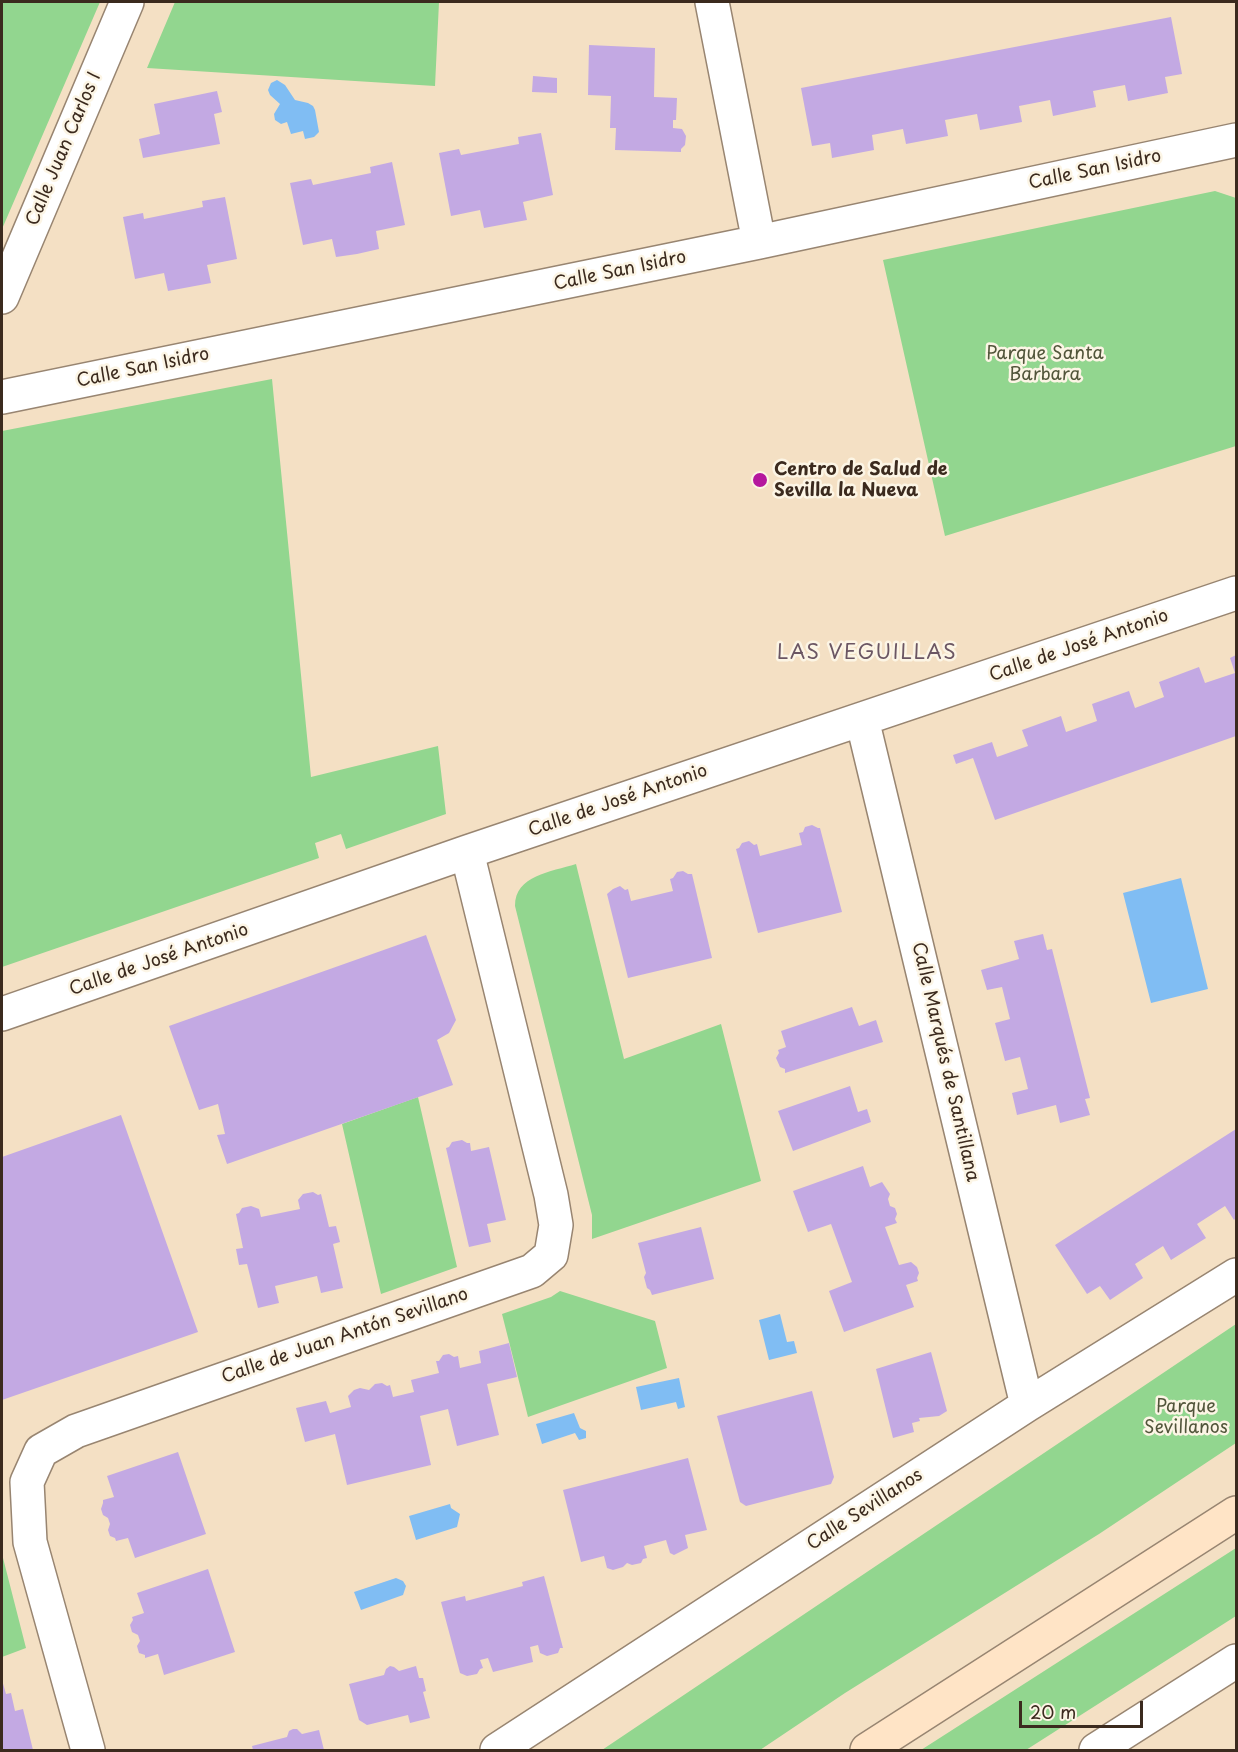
<!DOCTYPE html>
<meta charset="utf-8">
<style>
body{margin:0}
#map{position:relative;width:1238px;height:1752px;overflow:hidden;background:#f4e0c4;font-family:"Playpen Sans",sans-serif}
canvas{display:block}
.frame{position:absolute;inset:0;border:3px solid #3b2a1e;pointer-events:none}
.scale{position:absolute;left:1019px;top:1701px;width:124px;height:27px;box-sizing:border-box;border:3px solid #3b2a1e;border-top:0;padding-left:8px;font-size:18px;line-height:21px;white-space:nowrap;color:#3b2a1e;-webkit-text-stroke:4px #fcf5e5;paint-order:stroke}
</style>
<div id="map">
<canvas width="1238" height="1752"></canvas>
<div class="frame"></div>
<div class="scale">20 m</div>
</div>
<script>
const ctx = document.querySelector('canvas').getContext('2d');
ctx.lineJoin = 'round';
function fill(path, color) { ctx.fillStyle = color; ctx.fill(path, 'evenodd'); }
function trace(path, color, width, dash) { ctx.strokeStyle = color; ctx.lineWidth = width; ctx.lineCap = dash ? 'butt' : 'round'; ctx.setLineDash(dash || []); ctx.stroke(path); }
function write(font, color, halo, rows, align = 'center') {
  ctx.font = font + ' "Playpen Sans",sans-serif'; ctx.lineWidth = 5; ctx.setLineDash([]); ctx.textBaseline = 'middle'; ctx.strokeStyle = halo; ctx.fillStyle = color; for (const [text, x, y, turn = 0] of rows) {
    ctx.save(); ctx.translate(x, y); ctx.rotate((+turn || 0) * Math.PI / 180); ctx.textAlign = isNaN(turn) ? turn : align; if (halo) ctx.strokeText(text, 0, 0); ctx.fillText(text, 0, 0); ctx.restore();
  }
}
fill(new Path2D(`
 M 2,2 L 100,2 L 2,229 Z
 M 175,2 L 439,2 L 435,86 L 147,68 Z
 M 1215,191 L 1236,198 L 1236,446 L 945,536 L 883,260 Z
 M 272,379 L 311,777 L 438,746 L 446,814 L 346,849 L 341,834 L 315,843 L 319,858 L 2,967 L 2,431 Z
 M 576,864 L 624,1059 L 721,1024 L 761,1181 L 592,1239 L 592,1215 L 515,906 C 515,875 551,872 576,864 Z
 M 418,1097 L 457,1267 L 381,1294 L 342,1124 Z
 M 560,1291 L 655,1321 L 667,1368 L 528,1417 L 502,1314 L 551,1297 Z
 M 1236,1324 L 1236,1443 L 1099,1534 L 845,1693 L 760,1750 L 602,1750 Z
 M 1236,1548 L 1236,1616 L 1026,1750 L 921,1750 Z
 M 2,1554 L 26,1648 L 2,1657 Z`), '#92d68f');
fill(new Path2D(`
 M 277,80 L 285,85 L 295,100 L 308,103 L 313,106 L 315,110 L 319,132 L 314,137 L 305,139 L 303,131 L 291,134 L 287,122 L 281,124 L 275,120 L 274,114 L 280,104 L 270,95 L 268,90 L 271,83 Z
 M 1181,878 L 1208,989 L 1151,1003 L 1123,893 Z
 M 780,1314 L 787,1342 L 794,1341 L 797,1353 L 769,1360 L 759,1320 Z
 M 679,1378 L 685,1407 L 678,1409 L 676,1402 L 641,1410 L 636,1387 Z
 M 574,1413 L 580,1428 L 586,1431 L 586,1438 L 579,1440 L 575,1433 L 542,1444 L 536,1424 Z
 M 450,1504 L 451,1508 L 460,1514 L 457,1527 L 416,1540 L 409,1516 Z
 M 396,1578 L 403,1581 L 406,1586 L 403,1595 L 361,1610 L 354,1592 Z`), '#80bdf3');
fill(new Path2D(`
 M 1171,17 L 1182,74 L 1165,77 L 1168,93 L 1128,101 L 1125,85 L 1093,91 L 1096,107 L 1053,116 L 1050,100 L 1019,106 L 1022,122 L 980,130 L 977,114 L 945,120 L 948,136 L 906,144 L 903,129 L 872,135 L 874,150 L 832,158 L 830,143 L 812,146 L 801,88 Z
 M 589,45 L 655,48 L 654,97 L 677,98 L 676,120 L 673,120 L 673,128 L 682,129 L 686,136 L 685,145 L 681,149 L 681,152 L 615,150 L 616,128 L 610,128 L 611,96 L 588,95 Z
 M 533,76 L 557,78 L 557,93 L 532,92 Z
 M 217,91 L 222,112 L 214,114 L 220,144 L 143,158 L 139,139 L 160,134 L 154,104 Z
 M 541,133 L 553,195 L 523,202 L 527,220 L 484,228 L 480,210 L 451,216 L 439,153 L 459,149 L 461,155 L 519,144 L 518,137 Z
 M 392,162 L 405,225 L 376,231 L 379,249 L 357,254 L 336,257 L 332,239 L 303,245 L 290,183 L 311,179 L 313,185 L 371,173 L 370,167 Z
 M 225,197 L 237,259 L 207,265 L 211,283 L 168,291 L 164,273 L 135,279 L 123,217 L 143,213 L 144,219 L 203,207 L 202,201 Z
 M 1236,655 L 1236,736 L 995,820 L 973,758 L 956,764 L 953,755 L 992,742 L 997,757 L 1028,746 L 1022,730 L 1061,716 L 1066,732 L 1097,721 L 1092,704 L 1129,691 L 1135,708 L 1164,697 L 1159,682 L 1199,667 L 1205,683 L 1235,673 L 1230,658 Z
 M 812,825 L 818,828 L 820,828 L 842,912 L 758,933 L 736,849 L 739,848 L 742,843 L 749,841 L 754,845 L 757,844 L 760,856 L 802,845 L 799,833 L 803,832 L 805,827 Z
 M 683,871 L 688,874 L 692,874 L 712,958 L 628,978 L 607,894 L 613,889 L 620,886 L 625,890 L 628,889 L 631,901 L 673,891 L 670,879 L 673,878 L 677,872 Z
 M 1043,934 L 1047,950 L 1052,949 L 1090,1098 L 1085,1099 L 1090,1115 L 1060,1123 L 1056,1105 L 1017,1115 L 1012,1093 L 1028,1089 L 1020,1057 L 1005,1061 L 995,1023 L 1010,1019 L 1002,987 L 987,990 L 981,970 L 1019,959 L 1014,941 Z
 M 426,935 L 456,1020 L 449,1033 L 437,1040 L 453,1085 L 227,1164 L 217,1135 L 225,1134 L 218,1104 L 199,1110 L 169,1026 Z
 M 852,1007 L 859,1026 L 876,1020 L 883,1042 L 785,1073 L 785,1069 L 780,1067 L 776,1058 L 779,1053 L 778,1050 L 786,1047 L 781,1031 Z
 M 850,1086 L 858,1112 L 867,1109 L 871,1122 L 793,1151 L 778,1111 Z
 M 121,1115 L 198,1332 L 2,1400 L 2,1157 Z
 M 1236,1129 L 1236,1218 L 1234,1220 L 1225,1206 L 1197,1224 L 1206,1238 L 1171,1260 L 1163,1246 L 1135,1264 L 1143,1278 L 1110,1300 L 1100,1286 L 1087,1294 L 1055,1245 Z
 M 462,1140 L 467,1143 L 470,1143 L 471,1151 L 489,1147 L 506,1220 L 487,1224 L 491,1242 L 469,1247 L 446,1148 L 449,1147 L 452,1142 Z
 M 863,1166 L 870,1187 L 882,1182 L 890,1194 L 888,1199 L 890,1206 L 895,1208 L 897,1214 L 895,1219 L 897,1223 L 885,1227 L 899,1265 L 911,1262 L 917,1267 L 919,1273 L 917,1278 L 918,1281 L 906,1285 L 914,1307 L 844,1332 L 829,1291 L 852,1282 L 831,1224 L 808,1232 L 793,1191 Z
 M 313,1192 L 318,1195 L 321,1194 L 329,1227 L 336,1226 L 340,1242 L 333,1244 L 343,1288 L 321,1293 L 317,1276 L 275,1286 L 279,1303 L 258,1308 L 247,1264 L 239,1265 L 236,1249 L 243,1248 L 236,1214 L 239,1213 L 242,1208 L 251,1206 L 259,1209 L 261,1217 L 300,1209 L 298,1200 L 303,1194 Z
 M 701,1227 L 714,1279 L 652,1295 L 650,1290 L 647,1288 L 644,1277 L 646,1273 L 638,1243 Z
 M 509,1343 L 517,1377 L 487,1384 L 499,1435 L 457,1446 L 448,1409 L 420,1416 L 431,1465 L 347,1485 L 335,1434 L 305,1442 L 296,1408 L 326,1401 L 330,1413 L 351,1407 L 348,1396 L 354,1390 L 360,1388 L 369,1390 L 375,1384 L 382,1383 L 387,1386 L 390,1385 L 393,1397 L 414,1392 L 411,1380 L 439,1373 L 436,1361 L 439,1361 L 443,1355 L 449,1354 L 454,1357 L 458,1356 L 460,1368 L 481,1363 L 479,1351 Z
 M 931,1352 L 947,1411 L 939,1416 L 919,1418 L 920,1421 L 912,1423 L 914,1432 L 893,1438 L 876,1369 Z
 M 812,1391 L 834,1477 L 831,1484 L 746,1506 L 740,1502 L 717,1416 Z
 M 178,1452 L 206,1534 L 135,1558 L 128,1538 L 116,1541 L 115,1538 L 110,1536 L 108,1530 L 110,1524 L 108,1518 L 103,1515 L 101,1509 L 103,1503 L 103,1500 L 114,1497 L 107,1476 Z
 M 688,1458 L 707,1530 L 685,1535 L 688,1548 L 674,1555 L 670,1553 L 666,1540 L 644,1546 L 647,1558 L 643,1559 L 641,1563 L 632,1565 L 627,1563 L 623,1567 L 613,1570 L 607,1568 L 604,1556 L 581,1562 L 563,1490 Z
 M 208,1569 L 235,1652 L 164,1675 L 158,1654 L 145,1658 L 145,1655 L 139,1653 L 137,1646 L 140,1641 L 138,1635 L 132,1632 L 130,1625 L 133,1620 L 132,1617 L 144,1613 L 137,1593 Z
 M 544,1576 L 563,1648 L 560,1648 L 558,1653 L 547,1656 L 540,1653 L 538,1645 L 530,1647 L 533,1662 L 493,1672 L 488,1658 L 480,1660 L 483,1668 L 480,1669 L 477,1674 L 467,1676 L 460,1673 L 441,1602 L 465,1596 L 466,1601 L 523,1586 L 522,1582 Z
 M 390,1666 L 394,1667 L 399,1671 L 416,1666 L 419,1678 L 423,1678 L 426,1691 L 423,1692 L 430,1718 L 410,1723 L 408,1715 L 367,1725 L 359,1720 L 349,1684 L 384,1675 L 386,1669 Z
 M 2,1680 L 6,1694 L 11,1693 L 15,1711 L 23,1709 L 33,1750 L 2,1750 Z
 M 293,1729 L 297,1729 L 302,1734 L 319,1730 L 324,1750 L 253,1750 L 252,1746 L 287,1737 L 289,1731 Z`), '#c3a9e3');
const minor = new Path2D(`
 M 712,2 L 759,242
 M 2,297 L 127,2
 M 2,397 L 759,242 L 1236,140
 M 862,719 L 1027,1405
 M 2,1014 L 467,852 L 1236,593
 M 88,1750 L 30,1542 L 27,1482 L 41,1451 L 76,1431 L 532,1271 L 551,1255 L 556,1225 L 551,1195 L 467,852
 M 497,1750 L 1027,1405 L 1236,1275
 M 1096,1750 L 1236,1661`);
const secondary = new Path2D(`
 M 867,1750 L 1236,1513`);
trace(minor, '#988571', 36);
trace(secondary, '#988571', 36);
trace(minor, '#fff', 33);
trace(secondary, '#ffe4c6', 33);
for (const [x, y, r, color] of [
 [760,480,8,"#b5179e"]
]) { const dot = new Path2D(); dot.arc(x, y, r, 0, 2 * Math.PI); ctx.fillStyle = color; ctx.fill(dot); trace(dot, '#fcf5e5', 2); }
write('18px', '#3b2a1e', '#fcf5e5', [
 ["Calle Juan Carlos I",64,149,-67],
 ["Calle San Isidro",1095,170,-12],
 ["Calle San Isidro",620,271,-12],
 ["Calle San Isidro",143,368,-12],
 ["Calle de José Antonio",1079,646,-19],
 ["Calle de José Antonio",618,801,-19],
 ["Calle de José Antonio",159,960,-19],
 ["Calle Marqués de Santillana",945,1062,77],
 ["Calle de Juan Antón Sevillano",345,1336,-19],
 ["Calle Sevillanos",865,1510,-33]
]);
write('18px', '#51553a', '#fcf5e5', [
 ["Parque Santa",1045,354],
 ["Barbara",1045,375],
 ["Parque",1186,1407],
 ["Sevillanos",1186,1428]
]);
write('bold 18px', '#3b2a1e', '#fcf5e5', [
 ["Centro de Salud de",774,470],
 ["Sevilla la Nueva",774,491]
], 'left');
ctx.letterSpacing = '1.5px';
write('20px', '#6b5663', '#fcf5e5', [
 ["LAS VEGUILLAS",867,653]
]);
ctx.letterSpacing = '0px';
</script>
